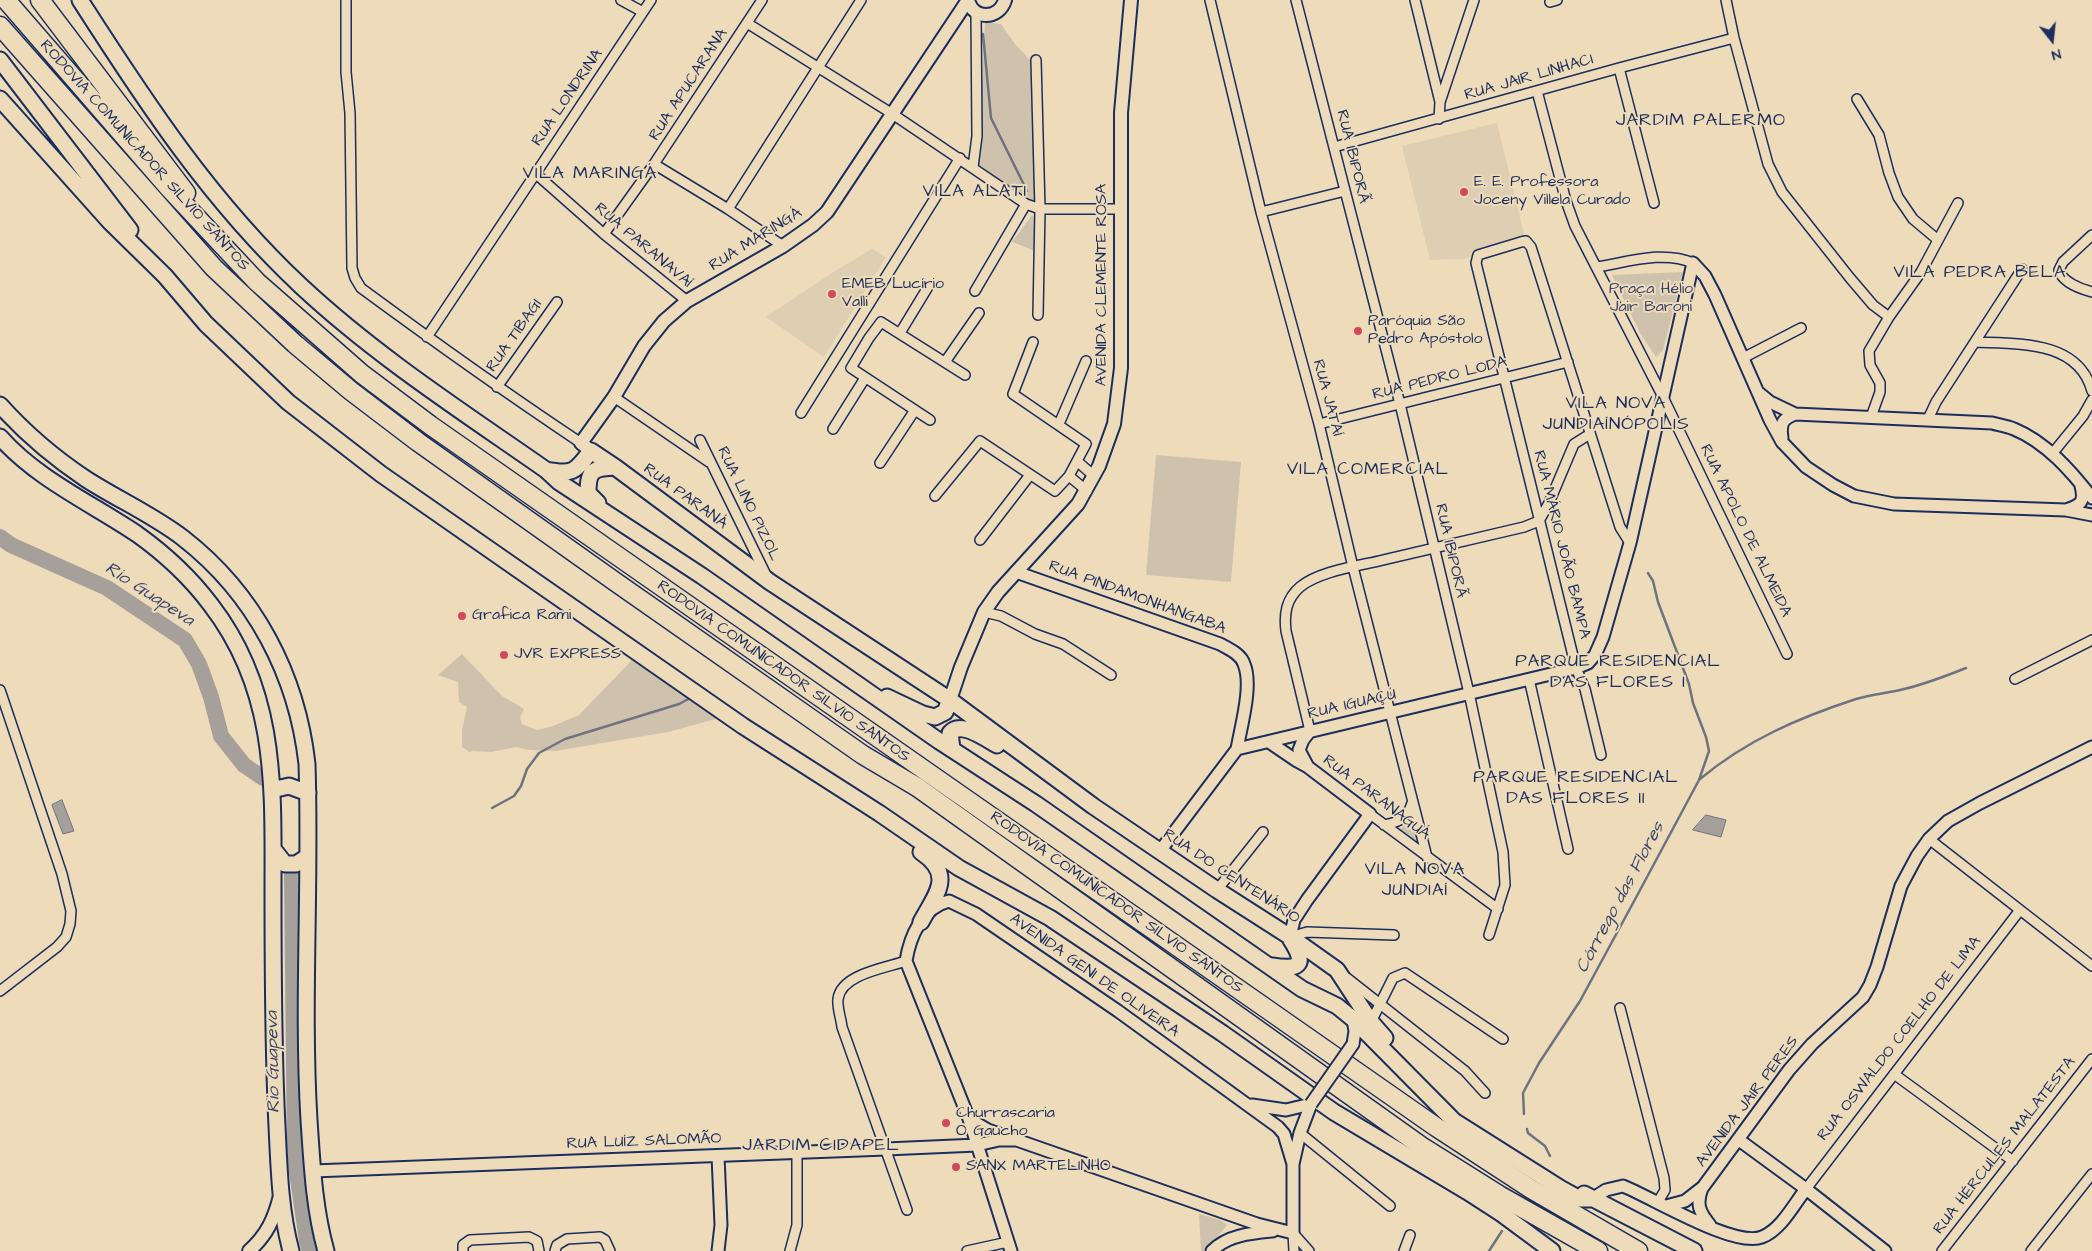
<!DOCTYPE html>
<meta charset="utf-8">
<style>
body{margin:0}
#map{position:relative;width:2092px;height:1251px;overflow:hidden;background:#eedbb9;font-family:"Architects Daughter",sans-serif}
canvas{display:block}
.north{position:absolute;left:2027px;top:15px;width:50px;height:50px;-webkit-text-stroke:4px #eedbb9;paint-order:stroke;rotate:164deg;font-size:14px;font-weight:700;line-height:20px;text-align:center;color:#1b2f5e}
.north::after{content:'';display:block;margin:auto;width:18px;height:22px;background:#1b2f5e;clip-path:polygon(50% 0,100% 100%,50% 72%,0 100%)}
</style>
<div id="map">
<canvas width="2092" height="1251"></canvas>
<div class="north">N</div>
</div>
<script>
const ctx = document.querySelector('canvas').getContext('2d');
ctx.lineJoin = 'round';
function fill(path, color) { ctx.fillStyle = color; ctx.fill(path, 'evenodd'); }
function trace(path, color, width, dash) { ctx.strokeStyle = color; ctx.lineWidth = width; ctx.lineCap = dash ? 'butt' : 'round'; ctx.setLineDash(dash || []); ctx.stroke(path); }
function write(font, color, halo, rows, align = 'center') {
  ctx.font = font + ' "Architects Daughter",sans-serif'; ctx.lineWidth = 4; ctx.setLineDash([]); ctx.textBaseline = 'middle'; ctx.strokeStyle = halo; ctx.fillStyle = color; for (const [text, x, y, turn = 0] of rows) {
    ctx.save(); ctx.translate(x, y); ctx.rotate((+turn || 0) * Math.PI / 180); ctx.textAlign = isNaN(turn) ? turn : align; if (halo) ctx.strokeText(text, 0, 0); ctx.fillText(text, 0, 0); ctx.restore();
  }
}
fill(new Path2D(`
 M 1497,123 L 1525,238 L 1464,259 L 1430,260 L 1402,146 Z
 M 872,249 L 886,257 L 824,357 L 766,317 L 835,271 Z`), '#deceb2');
fill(new Path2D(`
 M 985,22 L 1001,24 L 1015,44 L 1032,62 L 1037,203 L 978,166 Z
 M 1032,215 L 1036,220 L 1035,251 L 1012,242 Z
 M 1683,272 L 1663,350 L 1656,357 L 1640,333 L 1612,275 Z
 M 1156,455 L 1241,462 L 1231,582 L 1146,575 Z
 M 462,654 L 502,696 L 524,709 L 520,718 L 522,724 L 537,730 L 553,726 L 579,715 L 632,660 L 723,717 L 668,732 L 555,751 L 529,750 L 516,747 L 491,752 L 473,751 L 469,752 L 462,747 L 462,730 L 467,707 L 459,702 L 458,682 L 438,675 Z
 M 1413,820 L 1419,843 L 1400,829 Z
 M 1199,1214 L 1220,1220 L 1227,1225 L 1205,1251 L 1201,1251 Z`), '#cfc2ac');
const water = new Path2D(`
 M 62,800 L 74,831 L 63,834 L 52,805 Z
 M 1706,815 L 1726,820 L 1721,837 L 1693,830 Z`);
fill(water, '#a6a09a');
trace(water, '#6e7382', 1);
trace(new Path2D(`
 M 983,34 L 991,118 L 1027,191
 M 1700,779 C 1747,740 1798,718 1856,699 C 1872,694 1889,693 1904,689 C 1926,684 1946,676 1966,668
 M 492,808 L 514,796 L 521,786 L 527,769 L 539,753 L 565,739 L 679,704 L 692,697
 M 293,896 L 301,892
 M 1524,1114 L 1523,1093 L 1539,1063 L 1580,1001 L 1639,892 L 1699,780 L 1709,751 L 1706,737 L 1693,703 L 1689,684 L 1658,602 L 1653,581 L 1648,573
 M 1527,1129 L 1528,1133 L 1545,1146 L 1550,1156
 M 1489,1251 L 1502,1231`), '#6e7382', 2.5);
trace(new Path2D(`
 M 0,537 L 11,545 L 107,588 L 185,640 L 199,664 L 211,697 L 221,736 L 244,765 L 263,778
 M 292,872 L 295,1158 L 307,1241 L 310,1251`), '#a6a09a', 16);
const minor = new Path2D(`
 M 346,0 L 346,72 L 350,113 L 352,268 L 355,278 L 361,288 C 433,341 506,393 581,443
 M 621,0 L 643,12
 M 1210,0 L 1261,212 L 1319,424 L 1353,567 L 1427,857
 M 1296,0 L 1400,404 L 1469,693 L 1503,852 L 1505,885 L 1489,935
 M 1415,0 L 1440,102 L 1439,119
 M 1726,0 L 1734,38 L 1768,164 L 1782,192 L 1850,278 L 1873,305 L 1889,317
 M 1550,2 L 1557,0
 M 747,23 L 891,113 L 1026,204 L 1040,209 L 1120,209
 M 1036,60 L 1040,209 L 1038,315
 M 1619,68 L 1654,203
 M 1537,91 L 1566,201 L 1575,226 L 1663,397 L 1787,654
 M 1857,99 L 1879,135 L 1889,173 L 1898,197 L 1913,219 L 1938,240
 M 1440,102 L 1474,0
 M 1334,147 L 1619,68 L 1734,38
 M 654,164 L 728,209 L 783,246
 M 973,167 L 977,136 L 976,13
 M 535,173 L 604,234 L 687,301
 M 728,209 L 861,0
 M 1261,212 L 1345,191
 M 604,234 L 654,164 L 762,0
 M 2092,235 L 2063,262 L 2059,270 C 2062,282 2081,289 2092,292
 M 1597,267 C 1628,262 1663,250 1693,263
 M 975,291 L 1026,204
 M 900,333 L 928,287
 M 427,337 L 651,0
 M 1975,342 C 2018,344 2078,340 2092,391
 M 1743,358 L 1801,328
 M 945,362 L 979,313
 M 497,387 L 557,302
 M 614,397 L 709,462
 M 801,413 L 960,158
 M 1871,417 L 1880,392 L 1880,383 L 1870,365 L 1869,351 L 1889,317 L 1921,272 L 1958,203
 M 1928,419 L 1936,402 L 2022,269
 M 930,420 L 851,368 L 869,338 L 881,322 L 965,375
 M 1059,424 L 1086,361
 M 1319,424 L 1568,362
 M 833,429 L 865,378
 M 700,440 L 767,577
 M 2052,454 L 2083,416 L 2092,400
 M 1078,462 L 1094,476
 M 880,463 L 915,410
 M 1069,476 L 1087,491
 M 935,496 L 980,441 L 1055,491 L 1069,476 L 1086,444 L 1013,394 L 1033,342
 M 980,540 L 1030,475
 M 984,612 L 1001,616 L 1035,634 L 1063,644 L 1111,675
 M 1529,679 L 1568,849
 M 2015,679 L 2092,640
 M 0,690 L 62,874 L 71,911 L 70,924 L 66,937 L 57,947 L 0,991
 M 1310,731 L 1286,631 C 1284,614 1286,599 1300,587 C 1319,571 1359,566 1383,560 C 1430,549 1477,538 1524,527 L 1539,521 L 1549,503 L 1574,444 L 1590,434
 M 1601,755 L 1585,689 L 1576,668 L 1476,263 L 1478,255 L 1521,242 L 1526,241 L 1531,247 L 1620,527 L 1630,543
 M 1370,814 L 1498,909
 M 1384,825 C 1399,822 1407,819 1412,803
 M 1929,839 L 2092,966
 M 1217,890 L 1263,832
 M 1290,937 L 1307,932 L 1394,935
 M 906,961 C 886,968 841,974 838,999 C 837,1008 841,1018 842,1027 L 907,1210
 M 1347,978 L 1465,1071 L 1485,1093
 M 1620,1008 L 1664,1178 L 1665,1190 L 1658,1202
 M 1371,1022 L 1393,978 L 1405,973 L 1503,1039
 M 1894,1074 L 2013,1161
 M 1300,1133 L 1390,1206
 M 1806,1189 L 2020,910
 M 1293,1233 L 1309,1251
 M 1293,1233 L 1294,1251
 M 463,1251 L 463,1245 L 470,1240 L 529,1237 L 537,1241 L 539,1251
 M 555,1251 L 557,1245 L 567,1239 L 600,1237 L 605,1240 L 610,1251
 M 790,1251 L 797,1225 L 797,1151
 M 967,1251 L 1008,1242
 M 1404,1251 L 1410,1235
 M 1942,1251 L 2092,1059
 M 2031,1251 L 2092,1174`);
const tertiary = new Path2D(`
 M 1693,263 L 1705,276 L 1715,295 L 1770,420 L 1782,442 L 1806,467 L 1833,485 L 1854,496 L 1894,504 L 2066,510 L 2092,515
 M 1759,393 L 1770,402 L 1795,414 L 1992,423 C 1999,425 2007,426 2014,429 C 2046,442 2072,472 2092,498
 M 1782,438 C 1780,424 1782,419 1795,414
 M 2066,510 C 2081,505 2085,502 2081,486
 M 1016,572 L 1220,644 C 1229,649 1241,654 1244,664 C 1253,685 1241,726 1237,749
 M 1269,742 L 1297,761 L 1308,767 L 1370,814 L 1307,900 L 1294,920 L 1290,937
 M 1308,767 L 1299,750 L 1303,740 L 1310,731
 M 1160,851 L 1237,749 L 1576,668 L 1588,663 L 1595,655 L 1603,637 L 1630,543 L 1693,263
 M 1353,1044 L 1355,1031 L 1353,1019
 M 1252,1105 L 1286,1110 L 1311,1104
 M 969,1119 L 988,1130 L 1257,1224 L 1293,1233 L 1293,1164 L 1300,1133 L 1311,1104
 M 1739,1140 L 1806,1189 L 1885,1251
 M 718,1156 L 721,1225 L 718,1251
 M 313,1171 L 886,1149 L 977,1145 L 999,1140 L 1020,1140
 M 1702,1188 C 1696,1204 1699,1212 1710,1225
 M 1592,1199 L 1606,1190 L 1623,1186 C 1653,1198 1734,1248 1762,1237 C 1781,1230 1794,1204 1806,1189
 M 1666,1206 L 1685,1201 L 1703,1187 L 1789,1070 L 1812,1044 L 1863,997 L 1870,985 L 1877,967 L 1901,886 L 1917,856 L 1929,839 L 1948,821 L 1980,803 L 2092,747
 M 1011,1251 L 969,1119 L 906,961 C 910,936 922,908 949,901 L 976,914 L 1118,1011 L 1278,1127 L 1284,1134 L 1293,1164
 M 1212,1251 C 1227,1235 1252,1233 1273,1231`);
const secondary = new Path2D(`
 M 968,0 C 973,20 999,20 1005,0
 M 591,451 L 581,443 L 614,397 L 644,346 L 664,321 L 687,301 L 783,246 L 813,225 L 827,212 L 968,0
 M 950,700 L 961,667 L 984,612 L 998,592 L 1078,504 L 1099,466 L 1114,424 L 1121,368 L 1121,113 L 1131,0
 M 249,1251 C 267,1235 274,1219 280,1196`);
const primary = new Path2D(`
 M 0,405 C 26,434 53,457 86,479 C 117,499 153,515 183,538 C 255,594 297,675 307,764 C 311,883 302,1002 309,1120 C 312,1164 314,1208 326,1251
 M 0,437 C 37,479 91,503 137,534 C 165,554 190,577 211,605 C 278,692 273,788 273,891 C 273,969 273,1048 277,1126 C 279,1168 280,1210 291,1251
 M 272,790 L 289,786 L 308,793
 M 274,850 L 285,864 L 296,864 L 307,857`);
const trunk = new Path2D(`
 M 80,0 C 146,103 211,202 301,286 C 376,356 463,412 546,470 L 559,482 L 702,576 L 939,741 L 1036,804 L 1302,989 L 1337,1006 L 1353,1019 L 1454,1121 L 1560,1188 L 1580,1199 L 1592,1199
 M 0,60 L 130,230
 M 0,99 L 110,222 L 165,276 L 206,324 L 288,402 L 381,474 L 743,726 L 879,813 L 959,868 L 1050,918 L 1222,1033 L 1334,1112 L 1468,1192 L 1502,1214 L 1552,1251
 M 546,470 C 573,475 575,472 591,451 L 615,467 L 770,582 L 950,700 L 1093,806 L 1217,890 L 1292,938 L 1337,970 L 1371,1022 L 1385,1038
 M 598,503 L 588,493 C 588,470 593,468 615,467
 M 887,697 L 923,714 L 935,717 L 945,712 L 950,700
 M 952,749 L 950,733 C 961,720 986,739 997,745
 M 921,922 C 936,894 955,875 921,852
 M 1272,966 C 1298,970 1308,966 1291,940
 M 1584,1194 L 1694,1251`);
const motorway = new Path2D(`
 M 6,0 L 169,188 L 257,282 L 362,374 L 430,425 L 1436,1127 L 1531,1189 L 1638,1251
 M 40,0 L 186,193
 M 0,26 L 214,268 L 295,344 L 351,391 L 418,442 L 617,583 L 863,755 L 917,787 L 1424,1148 L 1499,1195 L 1598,1251`);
trace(minor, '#1b2f5e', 12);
trace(tertiary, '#1b2f5e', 15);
trace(secondary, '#1b2f5e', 16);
trace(primary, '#1b2f5e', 19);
trace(trunk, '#1b2f5e', 19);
trace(motorway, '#1b2f5e', 21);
trace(minor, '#eedbb9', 9);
trace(tertiary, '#eedbb9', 11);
trace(secondary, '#eedbb9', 12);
trace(primary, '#eedbb9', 15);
trace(trunk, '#eedbb9', 15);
trace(motorway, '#eedbb9', 18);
const tertiaryBridge = new Path2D(`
 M 1311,1104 L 1353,1044`);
trace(tertiaryBridge, '#1b2f5e', 15, []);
trace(tertiaryBridge, '#eedbb9', 11);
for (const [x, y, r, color] of [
 [1464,192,5,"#d1495b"],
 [832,294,5,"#d1495b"],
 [1358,331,5,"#d1495b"],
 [462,616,5,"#d1495b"],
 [504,655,5,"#d1495b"],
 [946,1123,5,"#d1495b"],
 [956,1167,5,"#d1495b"]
]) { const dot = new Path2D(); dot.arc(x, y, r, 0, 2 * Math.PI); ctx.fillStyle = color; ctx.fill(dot); trace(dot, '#eedbb9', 2); }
write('16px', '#1b2f5e', '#eedbb9', [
 ["RUA JAIR LINHACI",1529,78,-16],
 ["RUA APUCARANA",689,85,-57],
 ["RUA LONDRINA",568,98,-56],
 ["RODOVIA COMUNICADOR SILVIO SANTOS",144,156,48],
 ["RUA IBIPORÃ",1352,157,76],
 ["RUA MARINGÁ",756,240,-32],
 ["RUA PARANAVAÍ",643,246,40],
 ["AVENIDA CLEMENTE ROSA",1103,285,-90],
 ["RUA TIBAGI",515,336,-55],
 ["RUA PEDRO LODA",1440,379,-14],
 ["RUA JATAÍ",1327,398,75],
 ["RUA PARANÁ",685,497,36],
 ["RUA LINO PIZOL",748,504,64],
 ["RUA APOLO DE ALMEIDA",1745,531,64],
 ["RUA MÁRIO JOÃO BAMPA",1561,545,76],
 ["RUA IBIPORÃ",1450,551,77],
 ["RUA PINDAMONHANGABA",1137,598,20],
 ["RODOVIA COMUNICADOR SILVIO SANTOS",783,672,35],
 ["RUA IGUAÇÚ",1352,705,-13],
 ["RUA PARANAGUÁ",1376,798,37],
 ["RUA DO CENTENÁRIO",1231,877,33],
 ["RODOVIA COMUNICADOR SILVIO SANTOS",1116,903,35],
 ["AVENIDA GENI DE OLIVEIRA",1094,976,35],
 ["RUA OSWALDO COELHO DE LIMA",1900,1039,-52],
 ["AVENIDA JAIR PERES",1748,1102,-53],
 ["RUA LUÍZ SALOMÃO",644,1142,-2],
 ["RUA HÉRCULES MALATESTA",2005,1146,-52]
]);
write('16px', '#1b2f5e', '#eedbb9', [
 ["E. E. Professora",1474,183],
 ["Joceny Villela Curado",1474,201],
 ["EMEB Lucírio",842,285],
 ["Valli",842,303],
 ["Paróquia São",1368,322],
 ["Pedro Apóstolo",1368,340],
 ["Grafica Rami",472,616],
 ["JVR EXPRESS",514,655],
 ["Churrascaria",956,1114],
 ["O Gaucho",956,1132],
 ["SANX MARTELINHO",966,1167]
], 'left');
write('16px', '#36456a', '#eedbb9', [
 ["Praça Hélio",1651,290],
 ["Jair Baroni",1651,308]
]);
ctx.letterSpacing = '1px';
write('18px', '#1b2f5e', '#eedbb9', [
 ["JARDIM PALERMO",1701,121],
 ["VILA MARINGÁ",590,174],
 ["VILA ALATI",975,192],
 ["VILA PEDRA BELA",1980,273],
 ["VILA NOVA",1616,404],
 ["JUNDIAÍNÓPOLIS",1616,425],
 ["VILA COMERCIAL",1368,470],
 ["PARQUE RESIDENCIAL",1618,662],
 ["DAS FLORES I",1618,683],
 ["PARQUE RESIDENCIAL",1576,778],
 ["DAS FLORES II",1576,799],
 ["VILA NOVA",1415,870],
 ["JUNDIAÍ",1415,891],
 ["JARDIM CIDAPEL",821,1146]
]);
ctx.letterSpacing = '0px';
write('italic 18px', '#37466a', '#eedbb9', [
 ["Rio Guapeva",149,595,33],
 ["Córrego das Flores",1621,898,-62],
 ["Rio Guapeva",274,1062,-91]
]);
</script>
